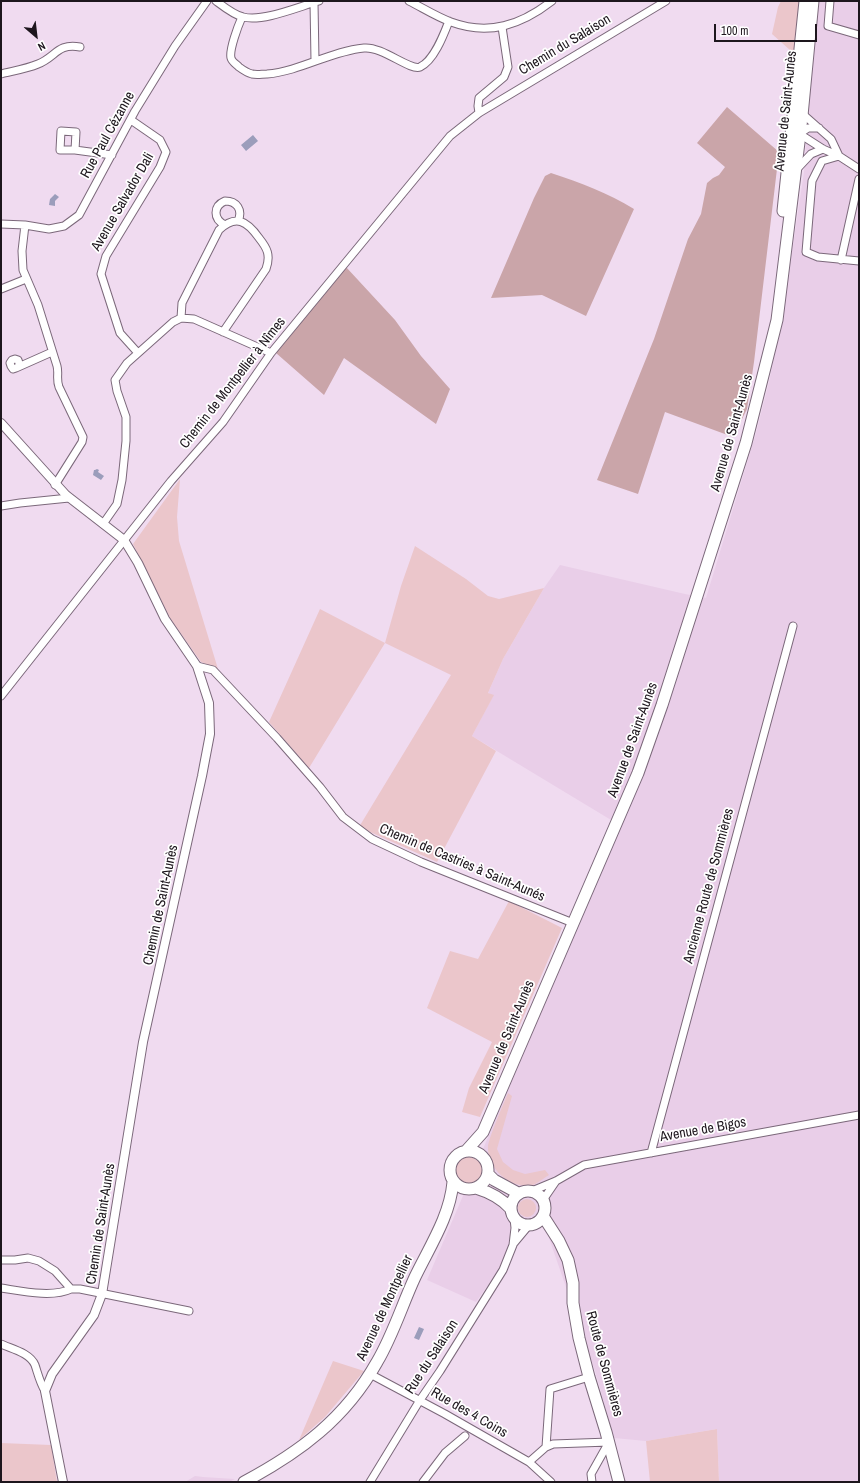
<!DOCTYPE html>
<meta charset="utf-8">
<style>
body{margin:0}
#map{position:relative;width:860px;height:1483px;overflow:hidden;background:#f0dbf0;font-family:"Archivo Narrow",sans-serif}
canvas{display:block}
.frame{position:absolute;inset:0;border:2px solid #1d161d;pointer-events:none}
.north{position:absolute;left:16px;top:16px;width:40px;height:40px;-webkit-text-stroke:3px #fff;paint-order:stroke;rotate:152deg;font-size:11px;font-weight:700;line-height:16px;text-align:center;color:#1d161d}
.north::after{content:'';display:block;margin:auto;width:14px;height:18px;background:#1d161d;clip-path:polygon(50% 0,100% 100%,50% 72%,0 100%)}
.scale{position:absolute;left:714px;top:24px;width:103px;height:18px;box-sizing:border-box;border:2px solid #1d161d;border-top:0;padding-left:5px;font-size:12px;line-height:14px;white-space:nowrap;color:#1d161d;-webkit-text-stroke:3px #fff;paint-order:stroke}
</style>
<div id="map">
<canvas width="860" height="1483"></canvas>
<div class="frame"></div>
<div class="north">N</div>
<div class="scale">100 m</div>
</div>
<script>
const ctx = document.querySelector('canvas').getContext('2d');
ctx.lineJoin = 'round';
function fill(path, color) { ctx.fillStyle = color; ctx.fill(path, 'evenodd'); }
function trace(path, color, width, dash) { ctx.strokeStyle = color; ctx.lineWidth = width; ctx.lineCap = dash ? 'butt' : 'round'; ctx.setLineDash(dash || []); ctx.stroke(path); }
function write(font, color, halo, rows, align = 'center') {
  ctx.font = font + ' "Archivo Narrow",sans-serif'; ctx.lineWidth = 3.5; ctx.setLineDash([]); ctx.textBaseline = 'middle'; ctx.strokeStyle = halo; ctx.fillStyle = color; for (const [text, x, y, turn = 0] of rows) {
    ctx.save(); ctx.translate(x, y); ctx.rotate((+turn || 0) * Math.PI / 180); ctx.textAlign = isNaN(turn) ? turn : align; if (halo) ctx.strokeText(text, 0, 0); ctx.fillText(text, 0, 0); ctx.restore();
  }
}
fill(new Path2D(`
 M 816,1 L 859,1 L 859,1482 L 719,1482 L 717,1429 L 646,1441 L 614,1438 L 595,1371 L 540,1212 L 476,1302 L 427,1280 L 621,826 L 472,736 L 493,696 L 488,693 L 503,659 L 544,588 L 560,565 L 685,594 L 706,598 L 756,433 L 769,382 L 782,318 L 804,172 Z
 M 195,1476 L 203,1477 L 235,1479 L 229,1482 L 185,1482 Z`), '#e9cee8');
fill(new Path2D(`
 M 781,1 L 802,1 L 796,53 L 791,51 L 772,34 L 778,7 Z
 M 180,479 L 177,517 L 179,541 L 218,669 L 201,662 L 170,618 L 133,544 Z
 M 415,546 L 466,579 L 488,596 L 499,599 L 544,588 L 503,659 L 488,693 L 494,695 L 472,736 L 496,751 L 437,862 L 359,827 L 451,675 L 385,643 L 309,768 L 269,722 L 320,609 L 385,643 L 401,586 Z
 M 509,901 L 562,928 L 480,1117 L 462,1112 L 469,1088 L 492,1042 L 427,1008 L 450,951 L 478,959 Z
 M 508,1093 L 512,1096 L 497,1149 L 503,1162 L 513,1170 L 525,1174 L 545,1170 L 549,1175 C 544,1178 536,1185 530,1186 C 509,1187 488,1169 488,1148 C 487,1141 504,1103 508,1093 Z
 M454 1171a14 14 0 1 1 28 0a14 14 0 1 1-28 0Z
 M518 1208a9 9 0 1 1 18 0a9 9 0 1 1-18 0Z
 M 333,1361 L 364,1371 L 325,1417 L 299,1440 Z
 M 717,1429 L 719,1482 L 650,1482 L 646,1441 Z
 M 1,1443 L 51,1445 L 57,1482 L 1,1482 Z`), '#ebc6cb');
fill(new Path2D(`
 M 727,107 L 779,152 L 754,362 L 747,409 L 733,437 L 665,412 L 638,494 L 597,480 L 654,339 L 688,239 L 701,214 L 707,183 L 713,178 L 719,175 L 725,167 L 697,143 Z
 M 551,173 C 581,183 608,193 634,209 L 586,316 L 542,295 L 491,298 L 534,198 L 545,176 Z
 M 346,267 L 395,320 L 421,356 L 450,389 L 436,424 L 344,358 L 324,395 L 276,353 Z`), '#caa5a9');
fill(new Path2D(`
 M 253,135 L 258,141 L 246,151 L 241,145 Z
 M 55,194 L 59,197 L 55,201 L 55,206 L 49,205 L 50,199 Z
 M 97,469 L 99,470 L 98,472 L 104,476 L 101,480 L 93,475 L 94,470 L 95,470 Z
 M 419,1327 L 424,1329 L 419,1340 L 414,1338 Z`), '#9b9dbb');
const minor = new Path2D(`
 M 216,1 C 224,7 234,15 243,17 C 263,22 298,7 319,1
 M 409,1 C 423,8 437,17 451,22 C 489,36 521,25 552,1
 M 830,1 L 828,26 L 859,35
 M 314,2 L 315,61
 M 242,17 C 238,26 229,50 231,58 C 232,62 236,64 239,67 C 243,70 248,73 252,74 C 257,75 262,74 267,74 C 301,71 331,51 364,48 C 382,46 410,71 420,67 C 434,61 444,34 449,21
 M 1,74 C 13,71 26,69 38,64 C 56,57 57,43 80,47
 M 479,113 L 478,106 L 479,98 L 504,77 L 508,67 L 502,27
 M 131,120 L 160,140 L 166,152 L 160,167 L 106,256 L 101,274 L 120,333 L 138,353
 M 798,133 L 823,149 L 839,156 L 831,139 L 805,116 L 802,112
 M 799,134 L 808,128 L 819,128
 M 75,150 L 60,150 L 61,131 L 76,132 L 75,150 L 112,155
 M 859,169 L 839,156 L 822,161 L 812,181 L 806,252 L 818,257 L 859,261
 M 796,170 L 811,154 L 823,149
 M 1,224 L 25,225 L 49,229 L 64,226 L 79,215 L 135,111 L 175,46 L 207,1
 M 25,225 L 22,251 L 23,270 L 38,305 L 57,366 C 59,373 56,379 59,387 L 83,437 L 82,442 L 55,485
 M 225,225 C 213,219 213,206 225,201 C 237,201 243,210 238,221
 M 841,260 L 859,179
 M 1,289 L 26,279
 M 181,318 L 182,303 L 219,230 C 236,214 247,221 259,238 C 267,248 271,255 266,269 L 223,332
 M 19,366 L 19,363 L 18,360 L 15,359 L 12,360 L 10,363 L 11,366 L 13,369 L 16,368 L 52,352
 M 1,506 L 20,503 L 69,498
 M 103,524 L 117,504 L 122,480 L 126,441 L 126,417 L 117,391 L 115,380 L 127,363 L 173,322 L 181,318 L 194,319 L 271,353
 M 197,666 L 213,670 L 277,738 L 320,787 L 343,817 L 372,839 L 421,862 L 573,923
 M 1,696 L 171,481 L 223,422 L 271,353 L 450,136 L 479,113 L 666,1
 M 651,1153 L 793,626
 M 532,1191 L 556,1181 L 584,1165 L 859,1115
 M 543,1200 L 556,1181
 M 514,1243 L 529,1225
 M 1,1260 L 15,1260 L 28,1258 L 39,1261 L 55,1271 L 71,1289 L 80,1289 L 189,1311
 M 1,1288 C 21,1291 52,1298 71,1289
 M 1,1344 C 12,1349 30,1353 35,1365 C 38,1374 40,1383 45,1391
 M 370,1374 L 445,1414 L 529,1462 L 551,1482
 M 546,1447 L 550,1389 L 589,1377
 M 529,1462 L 546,1447 L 553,1444 L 609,1442
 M 370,1482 L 420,1400 L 440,1371 L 503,1270 L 513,1245 L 515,1228 L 514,1218
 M 423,1482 L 445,1453 L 465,1436
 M 592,1482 L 591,1474 L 609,1442`);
const tertiary = new Path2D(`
 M 1,423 L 66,495 L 124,540 L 138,563 L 165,619 L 197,666 L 209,703 L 210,734 L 202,776 L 143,1042 L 102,1294 L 94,1315 L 52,1374 L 45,1391 L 63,1482`);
const primary = new Path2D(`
 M 783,211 L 805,1
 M450 1170a19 19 0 1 1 38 0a19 19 0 1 1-38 0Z
 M 466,1151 L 483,1132 L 638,773 L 662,705 L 746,443 L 777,320 L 801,126 L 813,1
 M 488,1174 L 494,1180 L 518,1193
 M 476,1188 C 489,1192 501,1198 510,1208
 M511 1208a17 17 0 1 1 34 0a17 17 0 1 1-34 0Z
 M 543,1216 L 559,1241 L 568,1260 L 573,1283 L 573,1303 L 579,1338 L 589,1377 L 606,1432 L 619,1482
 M 244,1482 C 300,1452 345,1419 377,1362 C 393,1335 402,1305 415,1277 C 430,1246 450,1216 453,1182`);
trace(minor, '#7b687a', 9);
trace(tertiary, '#7b687a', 10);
trace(primary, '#7b687a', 13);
trace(minor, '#fff', 7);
trace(tertiary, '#fff', 8);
trace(primary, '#fff', 11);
write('14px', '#1d161d', '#fff', [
 ["Chemin du Salaison",565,45,-31],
 ["Avenue de Saint-Aunès",786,111,-84],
 ["Rue Paul Cézanne",108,135,-61],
 ["Avenue Salvador Dali",123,202,-60],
 ["Chemin de Montpellier à Nîmes",233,383,-52],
 ["Avenue de Saint-Aunès",732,433,-74],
 ["Avenue de Saint-Aunès",633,740,-70],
 ["Chemin de Castries à Saint-Aunés",462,863,23],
 ["Ancienne Route de Sommières",709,886,-75],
 ["Chemin de Saint-Aunès",161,905,-78],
 ["Avenue de Saint-Aunès",507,1037,-67],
 ["Avenue de Bigos",703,1130,-10],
 ["Chemin de Saint-Aunès",101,1224,-81],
 ["Avenue de Montpellier",385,1308,-65],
 ["Rue du Salaison",432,1357,-57],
 ["Route de Sommières",604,1364,75],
 ["Rue des 4 Coins",469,1413,30]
]);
</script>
